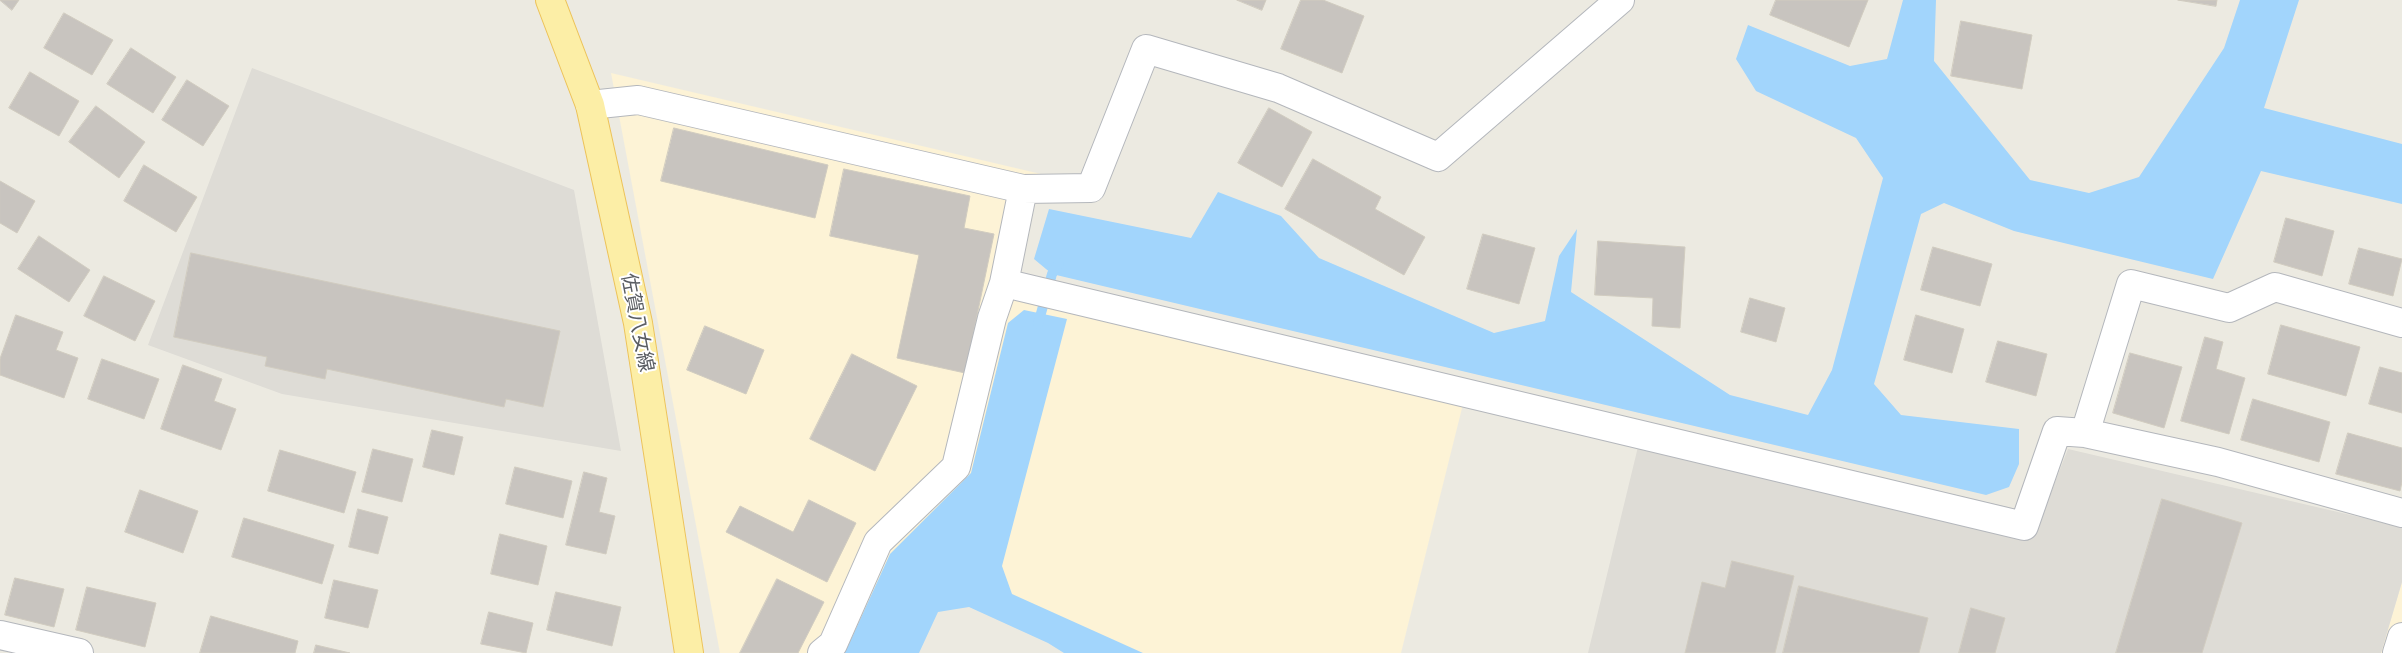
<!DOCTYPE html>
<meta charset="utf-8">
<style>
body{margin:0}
canvas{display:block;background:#eceae1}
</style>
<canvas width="2402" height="653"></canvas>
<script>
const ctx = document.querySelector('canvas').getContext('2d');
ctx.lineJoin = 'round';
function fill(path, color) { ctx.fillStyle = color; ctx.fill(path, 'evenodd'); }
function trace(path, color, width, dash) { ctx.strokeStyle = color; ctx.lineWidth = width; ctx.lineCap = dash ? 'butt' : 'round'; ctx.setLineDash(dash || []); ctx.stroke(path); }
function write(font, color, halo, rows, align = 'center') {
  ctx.font = font + ' Jost,"Noto Sans JP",sans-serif'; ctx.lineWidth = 4; ctx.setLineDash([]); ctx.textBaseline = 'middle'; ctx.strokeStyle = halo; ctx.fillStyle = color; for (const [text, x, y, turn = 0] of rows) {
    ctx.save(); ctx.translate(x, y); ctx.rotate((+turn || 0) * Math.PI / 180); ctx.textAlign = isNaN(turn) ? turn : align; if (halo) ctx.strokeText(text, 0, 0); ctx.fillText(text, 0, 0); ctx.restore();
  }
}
fill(new Path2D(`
 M 611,73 L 1041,174 L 1021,273 L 1469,380 L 1401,653 L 1092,653 L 930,571 L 887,653 L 720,653 Z
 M 2402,582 L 2402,653 L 2381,653 Z`), '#fdf3d6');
fill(new Path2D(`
 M 252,68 L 574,190 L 621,451 L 282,394 L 148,345 Z
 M 1644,422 L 2042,515 L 2068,449 L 2402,527 L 2402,582 L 2381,653 L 1588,653 Z`), '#dedcd6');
fill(new Path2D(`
 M 1903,0 L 1936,0 L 1934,61 L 2030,180 L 2089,193 L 2139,177 L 2224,48 L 2240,0 L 2299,0 L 2264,108 L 2402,144 L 2402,204 L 2261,171 L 2213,279 L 2014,231 L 1944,203 L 1921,214 L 1874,384 L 1901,415 L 2019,429 L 2019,464 L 2009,487 L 1986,495 L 1052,274 L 1034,259 L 1049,209 L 1191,238 L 1218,192 L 1281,216 L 1319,258 L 1494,333 L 1545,321 L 1559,256 L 1577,229 L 1571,292 L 1730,395 L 1808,415 L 1832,370 L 1883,178 L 1856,138 L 1756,91 L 1736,59 L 1748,25 L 1850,66 L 1887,59 Z
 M 1024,310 L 1067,319 L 1002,566 L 1012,594 L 1143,653 L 1064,653 L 1048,643 L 969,607 L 938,612 L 919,653 L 842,653 L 848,646 L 890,554 L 971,473 L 1008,323 Z`), '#a2d5fc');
trace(new Path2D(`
 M 1038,324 L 1052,274 L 1059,263`), '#a2d5fc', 10);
const building = new Path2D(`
 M 0,0 L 19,0 L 12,10 Z
 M 1237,0 L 1266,0 L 1262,10 Z
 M 1301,0 L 1323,0 L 1364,16 L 1342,73 L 1281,49 Z
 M 1776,0 L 1868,0 L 1849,47 L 1770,15 Z
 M 2178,0 L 2217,0 L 2216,6 Z
 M 64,13 L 113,40 L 92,75 L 44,48 Z
 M 1961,21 L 2032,35 L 2022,89 L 1951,76 Z
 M 131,48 L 176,77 L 153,113 L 107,84 Z
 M 30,72 L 79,101 L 59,136 L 9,108 Z
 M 187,80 L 229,106 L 203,146 L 162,120 Z
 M 96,106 L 145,142 L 119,178 L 69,142 Z
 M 1269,108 L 1312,132 L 1282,187 L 1238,163 Z
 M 674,128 L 828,165 L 815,218 L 661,181 Z
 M 1313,159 L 1381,197 L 1375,209 L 1425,237 L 1404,275 L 1285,209 Z
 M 144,165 L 197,197 L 176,232 L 124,201 Z
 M 844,169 L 970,196 L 964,228 L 994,234 L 965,373 L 897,358 L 919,255 L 830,236 Z
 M 0,181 L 35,201 L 17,233 L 0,223 Z
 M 2286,218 L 2334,231 L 2322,276 L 2274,262 Z
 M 1483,234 L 1535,248 L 1519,304 L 1467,289 Z
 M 39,236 L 90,270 L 69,302 L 18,269 Z
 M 1598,241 L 1685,247 L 1680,328 L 1652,326 L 1653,298 L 1595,295 Z
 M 1933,247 L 1992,264 L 1980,306 L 1921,290 Z
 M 2359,248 L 2402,259 L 2393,296 L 2349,284 Z
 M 191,253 L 560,331 L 543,407 L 506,399 L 504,407 L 327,369 L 325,379 L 265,366 L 267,357 L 174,337 Z
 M 104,276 L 155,301 L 135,341 L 84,316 Z
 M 1750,298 L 1785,308 L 1776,342 L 1741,332 Z
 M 16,315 L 63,332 L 56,350 L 78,358 L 64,398 L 0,375 L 0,359 Z
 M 1916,315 L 1964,329 L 1952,373 L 1904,360 Z
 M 2281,325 L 2360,347 L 2346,396 L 2268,374 Z
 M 705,326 L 764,350 L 746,394 L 687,370 Z
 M 2205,337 L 2223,342 L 2216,369 L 2245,378 L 2229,434 L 2181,421 Z
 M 1998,341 L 2047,354 L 2036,396 L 1986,382 Z
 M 2130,353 L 2182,367 L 2164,428 L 2113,413 Z
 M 852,354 L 917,386 L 875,471 L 810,439 Z
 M 102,359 L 159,379 L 144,419 L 88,399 Z
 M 183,365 L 222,379 L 214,401 L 236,409 L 221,450 L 161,429 Z
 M 2380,367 L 2402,373 L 2402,413 L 2369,404 Z
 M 2253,399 L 2330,422 L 2319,462 L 2241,440 Z
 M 432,430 L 463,437 L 454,475 L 423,467 Z
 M 2348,433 L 2402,448 L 2402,482 L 2400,491 L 2336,474 Z
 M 373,449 L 413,459 L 402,502 L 362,492 Z
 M 280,450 L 356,472 L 344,513 L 268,491 Z
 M 515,467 L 572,481 L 563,518 L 506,504 Z
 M 584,472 L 607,478 L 599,512 L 615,516 L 606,554 L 566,545 Z
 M 140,490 L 198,511 L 183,553 L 125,532 Z
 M 2162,499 L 2242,523 L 2202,653 L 2116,653 Z
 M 809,500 L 856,523 L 827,582 L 726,532 L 740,506 L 793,532 Z
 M 358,509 L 388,517 L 378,554 L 349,547 Z
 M 244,518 L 334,545 L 322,584 L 232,557 Z
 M 500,534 L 547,546 L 538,585 L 491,574 Z
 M 1732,561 L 1794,576 L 1775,653 L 1685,653 L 1702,582 L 1725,588 Z
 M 15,578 L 64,589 L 54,627 L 5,615 Z
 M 777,579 L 824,602 L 798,653 L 740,653 Z
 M 334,580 L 378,590 L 368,628 L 325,618 Z
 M 1799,586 L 1928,618 L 1919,653 L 1783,653 Z
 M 87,587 L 156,603 L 145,647 L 76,630 Z
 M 556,592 L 621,607 L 612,646 L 547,630 Z
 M 1971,608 L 2005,618 L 1995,653 L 1959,653 Z
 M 489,612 L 533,623 L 526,653 L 481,644 Z
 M 211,616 L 298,641 L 295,653 L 200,653 Z
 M 316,645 L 350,653 L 314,653 Z`);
fill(building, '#c8c4bf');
trace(building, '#d1ccc0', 1);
const minor = new Path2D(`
 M 590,105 L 638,100 L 1023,189 L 1004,283 L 2024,526 L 2057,431 L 2085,433 L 2218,462 L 2402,513
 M 1023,189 L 1091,188 L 1146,49 L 1278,88 L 1438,157 L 1620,0
 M 2085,433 L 2131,284 L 2229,308 L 2275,287 L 2402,323
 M 0,635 L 79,653
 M 822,653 L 833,644 L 878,542 L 956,467 L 992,318 L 1004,283
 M 2397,653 L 2402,637`);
const major = new Path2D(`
 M 550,0 L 590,105 L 638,323 L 689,653`);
trace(minor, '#b4b7bc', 30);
trace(major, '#edc35a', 30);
trace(minor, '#fff', 28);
trace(major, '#fceea6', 28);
write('20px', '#5a5d62', '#fff', [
 ["佐賀八女線",636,323,79]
]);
</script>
